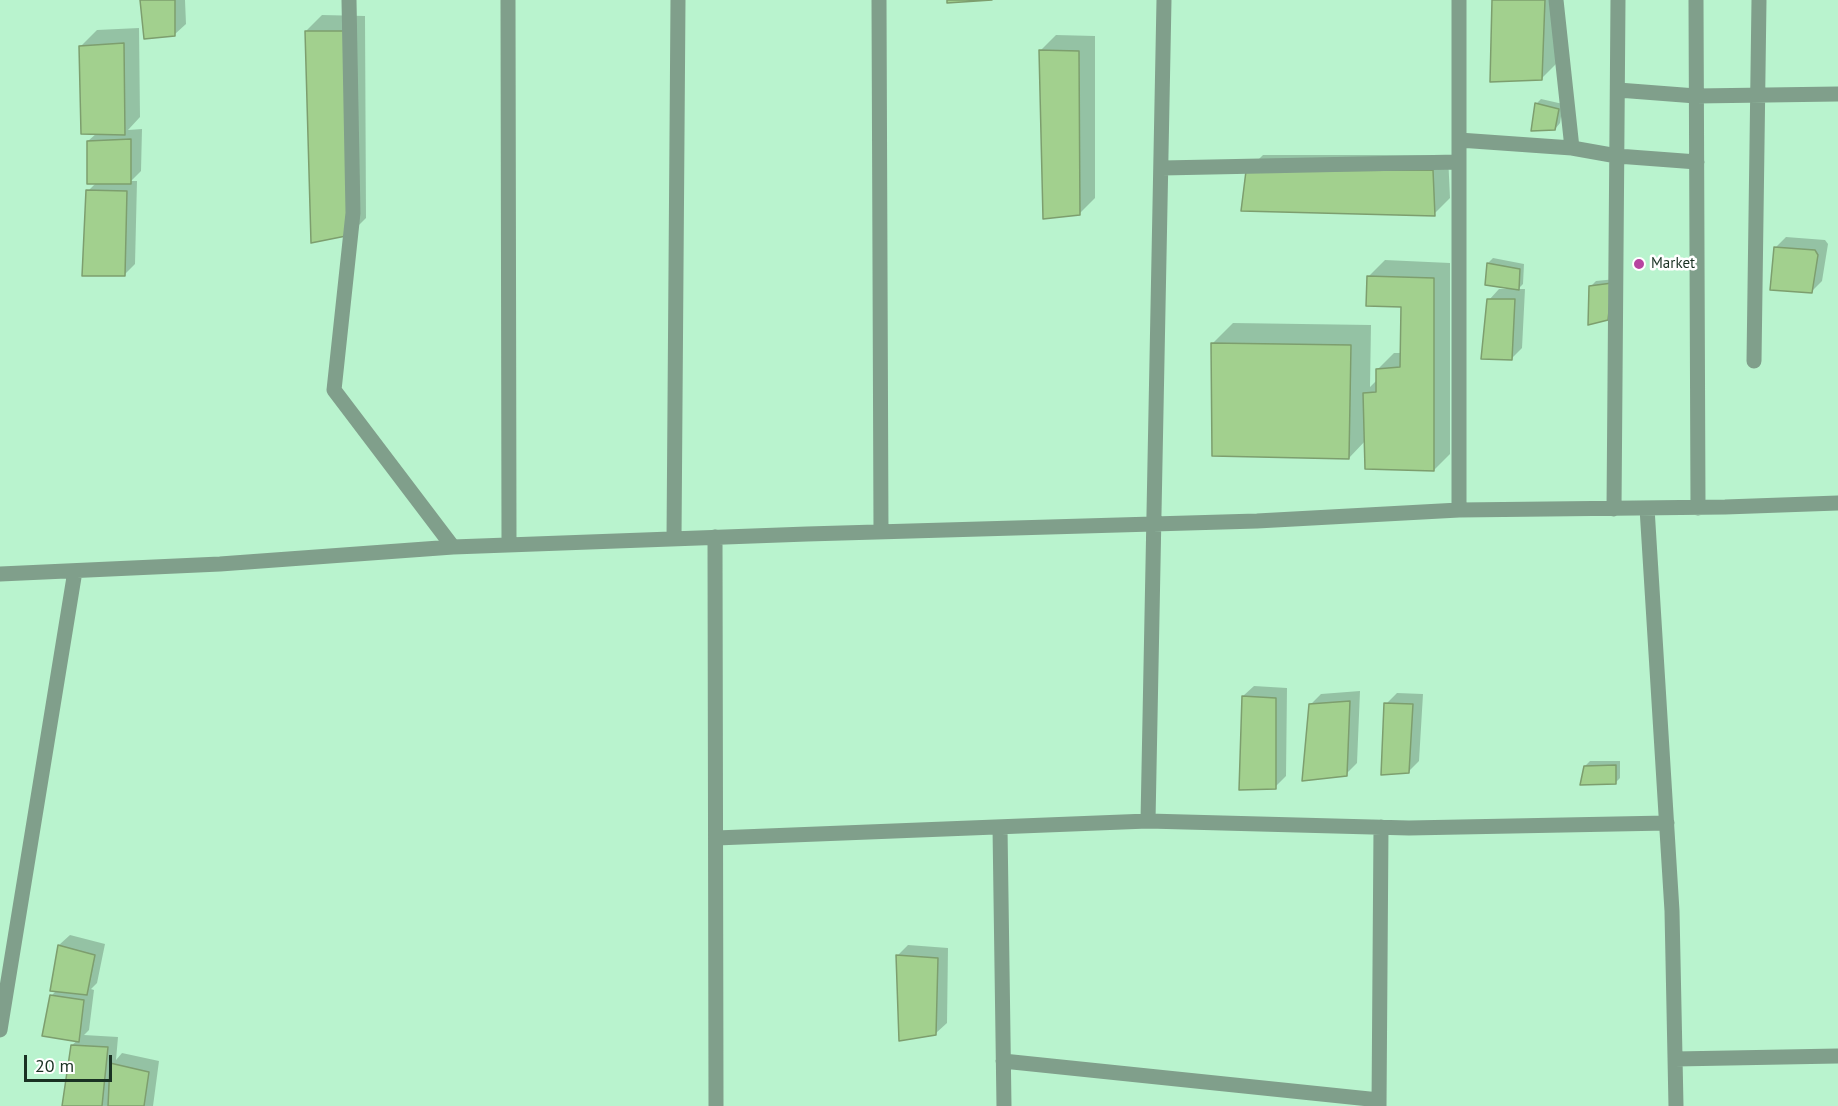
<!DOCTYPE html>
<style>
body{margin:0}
#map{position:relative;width:1838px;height:1106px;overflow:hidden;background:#b9f3ce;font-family:"PT Sans",sans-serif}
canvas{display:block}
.scale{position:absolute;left:24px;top:1055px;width:88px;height:27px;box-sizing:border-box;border:3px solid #1a3123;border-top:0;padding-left:8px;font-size:18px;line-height:21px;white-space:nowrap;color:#1a3123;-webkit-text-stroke:4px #fff;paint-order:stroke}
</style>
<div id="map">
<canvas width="1838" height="1106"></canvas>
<div class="scale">20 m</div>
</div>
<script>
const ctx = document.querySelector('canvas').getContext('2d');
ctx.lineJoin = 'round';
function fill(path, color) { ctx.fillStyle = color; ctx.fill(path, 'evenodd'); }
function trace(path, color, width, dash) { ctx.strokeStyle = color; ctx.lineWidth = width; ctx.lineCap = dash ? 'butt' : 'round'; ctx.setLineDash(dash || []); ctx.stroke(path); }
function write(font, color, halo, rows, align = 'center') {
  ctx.font = font + ' "PT Sans",sans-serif'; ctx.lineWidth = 5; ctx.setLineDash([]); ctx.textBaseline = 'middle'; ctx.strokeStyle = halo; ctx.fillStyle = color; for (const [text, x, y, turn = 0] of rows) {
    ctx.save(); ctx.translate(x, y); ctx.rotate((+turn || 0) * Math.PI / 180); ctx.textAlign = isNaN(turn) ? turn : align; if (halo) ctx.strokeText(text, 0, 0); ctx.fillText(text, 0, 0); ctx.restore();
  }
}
fill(new Path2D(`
 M 141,0 L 185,0 L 186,24 L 175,34 Z
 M 1494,0 L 1560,0 L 1557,63 L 1541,79 Z
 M 322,15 L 365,16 L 366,218 L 350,234 L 306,31 Z
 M 139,28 L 140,117 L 128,130 L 142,129 L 141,171 L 131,181 L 137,181 L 135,264 L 124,275 L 88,191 L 97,182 L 88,141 L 97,133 L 81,46 L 97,30 Z
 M 1056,35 L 1095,36 L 1095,198 L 1079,214 L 1040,51 Z
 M 1541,99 L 1563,104 L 1560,123 L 1555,129 L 1536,104 Z
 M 1263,155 L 1448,155 L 1450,198 L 1434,214 L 1247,171 Z
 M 1786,237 L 1825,240 L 1828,244 L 1822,281 L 1812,291 L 1775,248 Z
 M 1493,258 L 1524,264 L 1523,284 L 1518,289 L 1525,289 L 1522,348 L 1512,358 L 1489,300 L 1499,289 L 1510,289 L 1510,287 L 1487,283 L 1488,263 Z
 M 1385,260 L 1450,263 L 1450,454 L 1434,470 L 1366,440 L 1349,458 L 1212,344 L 1233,323 L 1371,325 L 1370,387 L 1377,380 L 1378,369 L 1394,353 L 1402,353 L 1402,306 L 1369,276 Z
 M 1616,279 L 1613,314 L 1591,286 L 1596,281 Z
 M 1254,686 L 1287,688 L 1286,776 L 1275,787 L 1243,696 Z
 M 1360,691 L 1357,763 L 1346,774 L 1310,705 L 1321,694 Z
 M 1397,693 L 1423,694 L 1419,761 L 1408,772 L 1386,704 Z
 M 1590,761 L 1620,761 L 1620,778 L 1615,783 L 1585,766 Z
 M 70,935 L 105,944 L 97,983 L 91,989 L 94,990 L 89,1030 L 84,1035 L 118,1037 L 116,1060 L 122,1053 L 159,1061 L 153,1106 L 64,1106 L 72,1045 L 78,1040 L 51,996 L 57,990 L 59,945 Z
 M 908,945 L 948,948 L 947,1023 L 936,1033 L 897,956 Z`), '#0003');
const building = new Path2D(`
 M 140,0 L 175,0 L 175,36 L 144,39 Z
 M 947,0 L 992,0 L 947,3 Z
 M 1492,0 L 1545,0 L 1542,80 L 1490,82 Z
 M 305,31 L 350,31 L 351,235 L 311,243 Z
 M 124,43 L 125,135 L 81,134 L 79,46 Z
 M 1039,50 L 1079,51 L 1080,215 L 1043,219 Z
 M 1535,103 L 1559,109 L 1555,130 L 1531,131 Z
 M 131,139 L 131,184 L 87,184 L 87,141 Z
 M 1433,170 L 1435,216 L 1241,211 L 1246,171 Z
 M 86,190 L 127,191 L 125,276 L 82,276 Z
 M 1774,247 L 1815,250 L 1818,255 L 1812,293 L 1770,290 Z
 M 1487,263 L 1520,269 L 1519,290 L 1485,285 Z
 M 1367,276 L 1434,278 L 1434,471 L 1365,469 L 1363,393 L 1376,392 L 1376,369 L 1400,367 L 1401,307 L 1366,306 Z
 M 1612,283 L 1608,320 L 1588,325 L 1589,286 Z
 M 1487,299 L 1515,299 L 1512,360 L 1481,359 Z
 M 1211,343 L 1351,345 L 1349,459 L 1212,456 Z
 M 1242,696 L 1276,698 L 1276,789 L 1239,790 Z
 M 1350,701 L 1347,776 L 1302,781 L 1309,704 Z
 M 1384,703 L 1413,704 L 1409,773 L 1381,775 Z
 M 1616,765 L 1616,784 L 1580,785 L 1584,766 Z
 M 58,945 L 95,955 L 87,995 L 50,991 Z
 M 896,955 L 938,958 L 936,1035 L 899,1041 Z
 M 50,995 L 84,1000 L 79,1042 L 42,1036 Z
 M 71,1045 L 108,1047 L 102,1106 L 62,1106 Z
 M 110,1063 L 149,1072 L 144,1106 L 108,1106 Z`);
fill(building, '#a2d08e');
trace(building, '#7d9e6e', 1.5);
trace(new Path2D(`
 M 349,0 L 353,213 L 334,390 L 453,547
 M 508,0 L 509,545
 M 879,0 L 881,532
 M 1459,0 L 1459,510
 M 1556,0 L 1572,148
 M 1696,0 L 1698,508
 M 1618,90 L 1696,96 L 1838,94
 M 1459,140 L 1572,148 L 1617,156 L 1697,162
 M 1162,168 L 1458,162
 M 1754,361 L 1759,0
 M 1647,508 L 1672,911 L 1676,1106
 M 1614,509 L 1618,0
 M 715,537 L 716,1106
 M 674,539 L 678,0
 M 0,574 L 220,564 L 453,547 L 807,534 L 1257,521 L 1459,510 L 1725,507 L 1838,503
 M 1148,821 L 1164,0
 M 1000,827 L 1004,1106
 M 716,838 L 1148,821 L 1409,828 L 1667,823
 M 0,1030 L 75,571
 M 1675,1059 L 1838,1056
 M 1003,1061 L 1379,1100
 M 1379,1106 L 1381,827`), '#809f8b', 15);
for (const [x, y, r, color] of [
 [1639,264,6,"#b745a0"]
]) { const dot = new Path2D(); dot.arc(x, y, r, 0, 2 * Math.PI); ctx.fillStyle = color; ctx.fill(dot); trace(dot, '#fff', 2); }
write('15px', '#1a3123', '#fff', [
 ["Market",1651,264]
], 'left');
</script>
